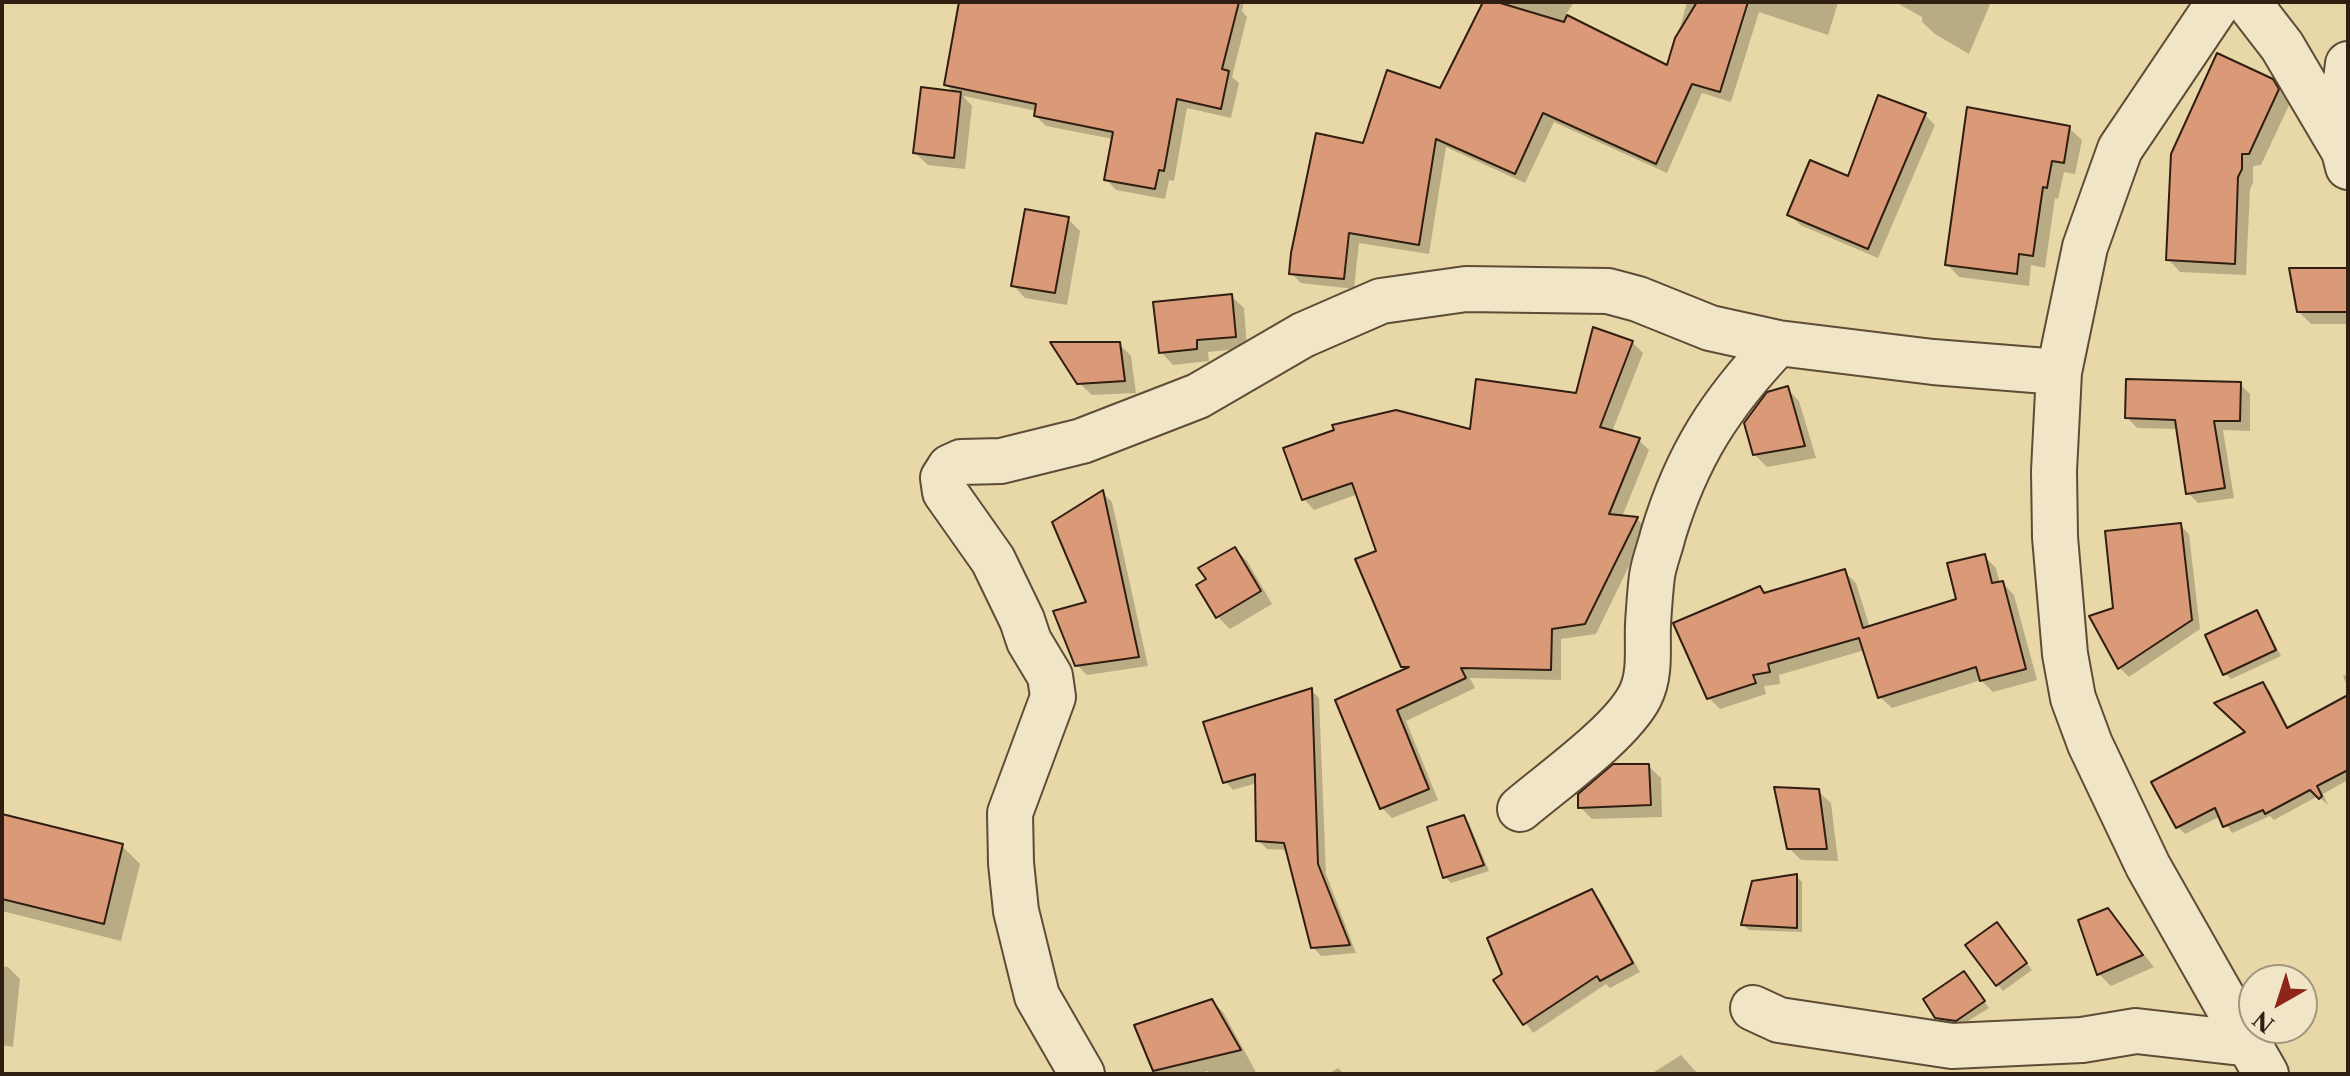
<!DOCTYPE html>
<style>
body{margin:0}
#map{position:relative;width:2350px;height:1076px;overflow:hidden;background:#e8d7a7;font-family:"Libre Caslon Text",serif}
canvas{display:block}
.frame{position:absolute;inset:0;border:4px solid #301e12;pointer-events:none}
.north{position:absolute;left:2238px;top:964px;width:80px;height:80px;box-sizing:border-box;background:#f0e5c6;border:2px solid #a3957e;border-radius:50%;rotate:219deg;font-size:22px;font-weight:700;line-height:32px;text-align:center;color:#301e12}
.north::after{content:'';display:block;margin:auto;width:28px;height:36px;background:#8f2418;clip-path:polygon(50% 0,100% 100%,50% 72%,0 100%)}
</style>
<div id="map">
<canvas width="2350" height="1076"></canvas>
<div class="frame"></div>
<div class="north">N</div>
</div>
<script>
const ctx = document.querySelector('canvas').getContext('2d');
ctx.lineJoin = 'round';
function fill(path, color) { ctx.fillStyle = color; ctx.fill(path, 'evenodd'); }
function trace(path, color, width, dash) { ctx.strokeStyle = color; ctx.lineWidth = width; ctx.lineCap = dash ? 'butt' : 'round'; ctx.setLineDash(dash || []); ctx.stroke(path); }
fill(new Path2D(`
 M 961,2 L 1244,2 L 1242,11 L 1247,17 L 1232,77 L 1239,83 L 1231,118 L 1187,108 L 1174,181 L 1169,180 L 1165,199 L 1116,190 L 1106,179 L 1113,139 L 1046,126 L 1036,116 L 1037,111 L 963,96 L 972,106 L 965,169 L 928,165 L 915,153 L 955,93 L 946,85 Z
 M 1486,2 L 1574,2 L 1565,16 L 1669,68 L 1687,2 L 1838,3 L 1828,35 L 1759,12 L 1731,102 L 1702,93 L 1667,173 L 1554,122 L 1525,183 L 1446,147 L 1429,254 L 1359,243 L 1354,289 L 1301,283 L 1291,273 L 1364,145 L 1441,90 Z
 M 1895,2 L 1991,2 L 1969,54 L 1935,34 L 1922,22 L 1922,17 Z
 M 2272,81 L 2290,103 L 2261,165 L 2253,166 L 2253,182 L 2250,190 L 2246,275 L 2180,272 L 2168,259 Z
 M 1925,115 L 1935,125 L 1878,258 L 1800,225 L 1789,214 L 1850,179 Z
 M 2069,128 L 2082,140 L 2075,174 L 2064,172 L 2058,199 L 2055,198 L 2045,268 L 2031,265 L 2029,286 L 1959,277 L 1947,264 Z
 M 1068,219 L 1080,231 L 1067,305 L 1025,298 L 1013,285 Z
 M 2348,270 L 2348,324 L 2311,324 L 2298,311 Z
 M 1231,296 L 1244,308 L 1247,348 L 1208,352 L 1209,361 L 1173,365 L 1161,352 Z
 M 1632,342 L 1643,353 L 1612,432 L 1639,440 L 1649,450 L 1622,517 L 1637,519 L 1647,529 L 1596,634 L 1561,639 L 1561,680 L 1470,678 L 1475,688 L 1406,721 L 1438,800 L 1392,818 L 1382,808 L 1338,701 L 1407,670 L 1403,666 L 1378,552 L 1358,494 L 1314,510 L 1304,499 L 1471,431 L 1577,395 Z
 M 1119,344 L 1131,356 L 1136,393 L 1092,395 L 1079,383 Z
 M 2240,384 L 2250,394 L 2250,431 L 2223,430 L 2234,498 L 2198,503 L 2188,493 L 2178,429 L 2137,428 L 2127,417 Z
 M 1787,389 L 1799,401 L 1816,458 L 1767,467 L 1754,454 Z
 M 1103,493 L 1112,502 L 1148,666 L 1087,675 L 1077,665 L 1088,604 Z
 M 2180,525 L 2189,534 L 2200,629 L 2129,677 L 2120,668 L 2092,617 L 2115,609 Z
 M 1235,549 L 1247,561 L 1272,604 L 1230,629 L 1218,617 L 1208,580 Z
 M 1984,556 L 1996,568 L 2000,584 L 2003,583 L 2014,595 L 2037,680 L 1993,692 L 1981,680 L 1892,708 L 1880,697 L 1865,650 L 1779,675 L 1780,684 L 1764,686 L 1766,694 L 1720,709 L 1708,697 L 1760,589 L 1766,595 L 1844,571 L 1856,583 L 1870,628 L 1959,600 Z
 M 2257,613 L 2262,619 L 2281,656 L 2231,679 L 2225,673 Z
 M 2348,674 L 2348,688 L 2343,676 Z
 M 2263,684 L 2270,691 L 2289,729 L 2348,698 L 2348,786 L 2346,781 L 2323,794 L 2328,805 L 2318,796 L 2274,820 L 2270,816 L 2232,833 L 2221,816 L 2185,834 L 2178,827 L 2248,733 Z
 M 1311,690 L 1319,698 L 1326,874 L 1356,953 L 1321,956 L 1313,947 L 1288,850 L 1267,849 L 1258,840 L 1257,783 L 1233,790 L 1225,781 Z
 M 1648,766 L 1661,778 L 1662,817 L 1592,819 L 1580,807 Z
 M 1818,791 L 1831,803 L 1838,861 L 1801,860 L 1789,848 Z
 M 2,816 L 122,846 L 140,864 L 121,941 L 2,911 Z
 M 1463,818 L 1469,823 L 1489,871 L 1451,883 L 1445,877 Z
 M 1796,876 L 1802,882 L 1802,932 L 1749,930 L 1743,925 Z
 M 1592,892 L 1600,900 L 1640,972 L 1610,988 L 1606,984 L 1533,1033 L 1496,981 Z
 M 2108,910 L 2154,967 L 2111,986 L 2099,974 Z
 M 2002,931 L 2032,970 L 2003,991 L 1998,985 Z
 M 2,966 L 8,967 L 20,979 L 13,1047 L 2,1045 Z
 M 1964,973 L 1989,1008 L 1960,1026 L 1943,1023 L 1937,1017 Z
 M 1212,1001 L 1223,1012 L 1257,1074 L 1209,1074 L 1208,1071 L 1196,1074 L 1158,1074 L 1154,1070 Z
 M 1681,1055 L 1698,1074 L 1651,1074 Z
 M 1338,1068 L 1344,1074 L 1328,1074 Z`), '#0003');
const building = new Path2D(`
 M 959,2 L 1239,2 L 1222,69 L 1229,71 L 1221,109 L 1177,99 L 1164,171 L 1159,170 L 1155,189 L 1104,180 L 1113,132 L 1034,116 L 1036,104 L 944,85 Z
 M 1483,2 L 1497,2 L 1564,22 L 1567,15 L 1667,65 L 1675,38 L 1697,2 L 1748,2 L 1720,92 L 1692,84 L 1656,164 L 1543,113 L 1515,174 L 1436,139 L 1419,245 L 1349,233 L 1344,279 L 1289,274 L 1291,253 L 1316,133 L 1363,143 L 1387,70 L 1440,88 Z
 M 2217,53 L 2273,79 L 2279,89 L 2249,154 L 2242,154 L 2242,169 L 2238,177 L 2235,264 L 2166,260 L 2171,154 Z
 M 921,87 L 961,92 L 954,158 L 913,153 Z
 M 1878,95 L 1926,113 L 1868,249 L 1787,215 L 1810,160 L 1848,176 Z
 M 1967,107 L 2070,126 L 2064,163 L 2052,161 L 2047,188 L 2043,187 L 2033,256 L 2019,254 L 2017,274 L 1945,265 Z
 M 1025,209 L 1069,217 L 1055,293 L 1011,286 Z
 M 2289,268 L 2348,268 L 2348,312 L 2297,312 Z
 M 1232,294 L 1236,337 L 1197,340 L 1197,349 L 1159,353 L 1153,302 Z
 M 1593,327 L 1633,341 L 1600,427 L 1640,438 L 1609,514 L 1638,517 L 1585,624 L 1552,629 L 1551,670 L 1461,668 L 1466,678 L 1397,710 L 1429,789 L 1380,809 L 1335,700 L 1409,667 L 1401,667 L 1355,559 L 1376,551 L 1352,483 L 1302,500 L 1283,448 L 1334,430 L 1332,425 L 1396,410 L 1470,429 L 1476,379 L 1576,393 Z
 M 1050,342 L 1120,342 L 1125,381 L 1077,384 Z
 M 2126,379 L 2241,382 L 2240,421 L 2214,421 L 2225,488 L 2186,494 L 2175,420 L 2125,418 Z
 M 1788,386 L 1805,446 L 1753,455 L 1744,423 L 1767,392 Z
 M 1103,490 L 1139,657 L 1075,666 L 1053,611 L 1086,602 L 1052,522 Z
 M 2181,523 L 2192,620 L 2118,669 L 2089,616 L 2113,608 L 2105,531 Z
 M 1235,547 L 1261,591 L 1216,618 L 1196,585 L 1206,579 L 1198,568 Z
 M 1985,554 L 1992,583 L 2003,581 L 2026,669 L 1980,681 L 1976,667 L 1878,698 L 1859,638 L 1768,664 L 1770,672 L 1753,675 L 1756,683 L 1707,699 L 1673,623 L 1760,586 L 1764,593 L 1845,569 L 1863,628 L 1956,599 L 1947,563 Z
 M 2257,610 L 2276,650 L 2223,675 L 2205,635 Z
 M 2263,682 L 2287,728 L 2348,695 L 2348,770 L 2317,786 L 2322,796 L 2319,799 L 2310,790 L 2265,814 L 2263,810 L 2223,827 L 2215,808 L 2176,828 L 2151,782 L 2245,732 L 2214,703 Z
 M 1312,688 L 1318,864 L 1350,945 L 1311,948 L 1284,843 L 1256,841 L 1255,774 L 1223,783 L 1203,722 Z
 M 1613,764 L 1649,764 L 1651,805 L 1578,808 L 1578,794 Z
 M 1774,787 L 1819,789 L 1827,849 L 1787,849 Z
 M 2,814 L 123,844 L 104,924 L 2,899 Z
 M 1464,815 L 1484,865 L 1443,878 L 1427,827 Z
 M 1797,874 L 1797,928 L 1741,925 L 1752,881 Z
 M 1592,889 L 1633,963 L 1600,981 L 1597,976 L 1523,1025 L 1493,980 L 1502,974 L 1487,938 Z
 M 2108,908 L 2143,955 L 2097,975 L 2078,920 Z
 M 1997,922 L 2027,963 L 1996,986 L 1965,945 Z
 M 1964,971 L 1985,1001 L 1956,1021 L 1935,1018 L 1923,999 Z
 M 1212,999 L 1241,1050 L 1153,1071 L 1134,1025 Z`);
fill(building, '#da9a78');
trace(building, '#301e12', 2);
const minor = new Path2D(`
 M 2219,2 L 2120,149 L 2085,247 L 2059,372 L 2054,471 L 2055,537 L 2065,654 L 2073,698 L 2090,744 L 2148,866 L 2266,1074
 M 2248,2 L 2282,46 L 2344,151 L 2348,167
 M 2344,151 L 2344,96 L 2348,64
 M 1520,809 C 1553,781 1621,733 1640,696 C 1651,674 1647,649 1648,624 C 1649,608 1650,592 1652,576 C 1654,562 1660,548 1663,535 C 1687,455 1721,403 1778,343
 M 1753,1008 L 1779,1020 L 1952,1046 L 2082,1040 L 2136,1031 L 2250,1044
 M 1082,1074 L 1037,996 L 1016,911 L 1011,863 L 1010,813 L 1053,697 L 1050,676 L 1029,641 L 1022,620 L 993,560 L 945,492 L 943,478 L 950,467 L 961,462 L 1001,461 L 1082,441 L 1198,396 L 1303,335 L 1381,301 L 1466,289 L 1608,291 L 1638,299 L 1710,328 L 1778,343 L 1933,362 L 2059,372`);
trace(minor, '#5e4c37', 48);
trace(minor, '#f0e5c6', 44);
</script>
